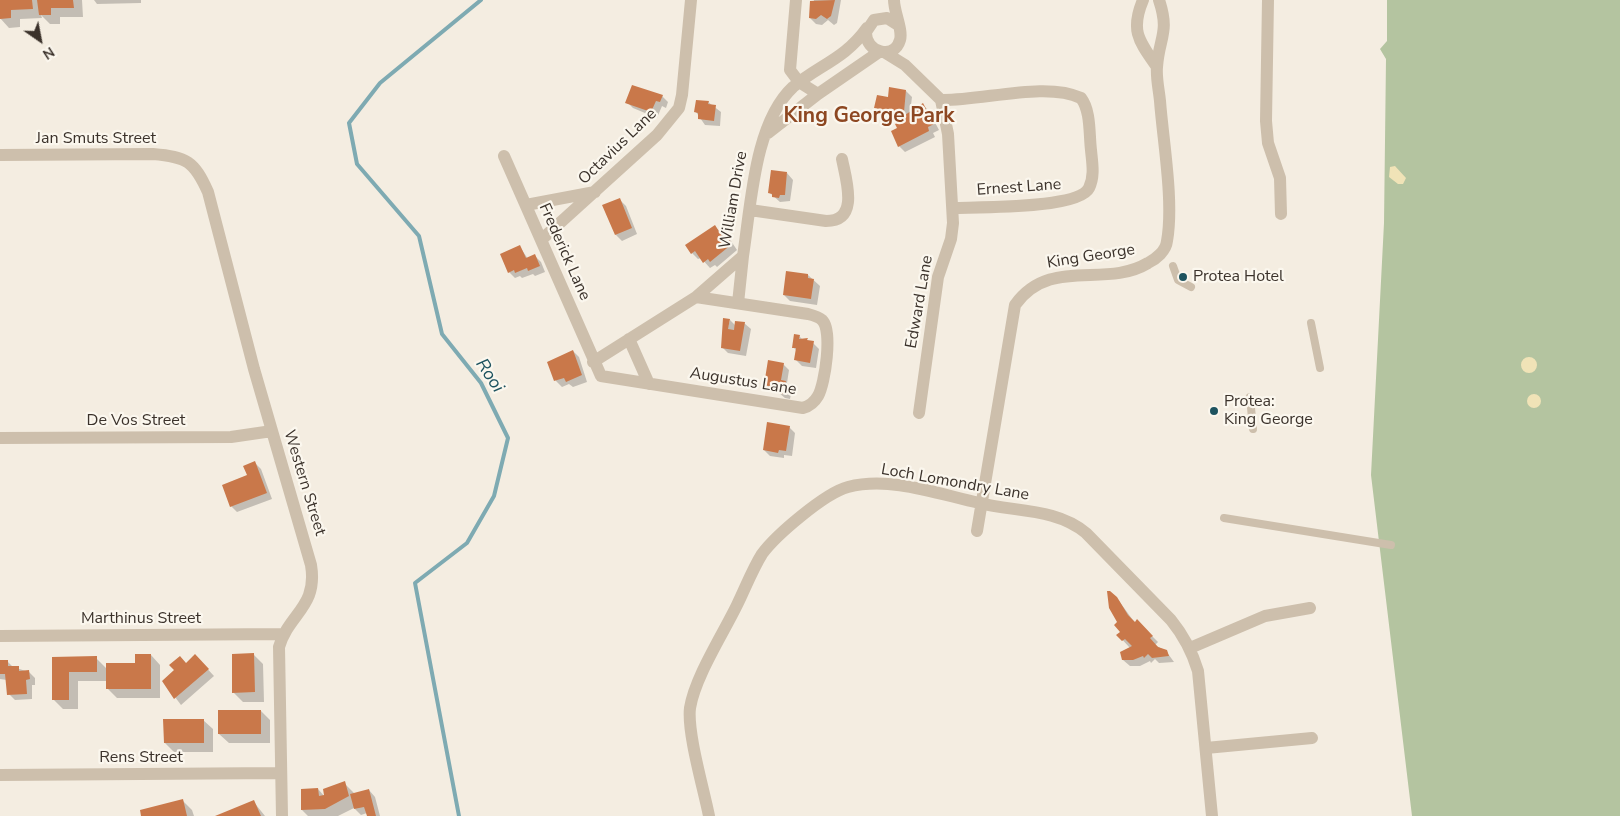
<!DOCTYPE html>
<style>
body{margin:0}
#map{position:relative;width:1620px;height:816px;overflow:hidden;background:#f4ede1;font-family:"Nunito Sans",sans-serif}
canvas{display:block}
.north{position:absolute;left:15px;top:15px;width:50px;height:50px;-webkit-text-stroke:4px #fbf7ee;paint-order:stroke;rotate:147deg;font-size:14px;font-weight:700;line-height:20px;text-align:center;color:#3b322b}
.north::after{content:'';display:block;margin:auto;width:18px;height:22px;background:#3b322b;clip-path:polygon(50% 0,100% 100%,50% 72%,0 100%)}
</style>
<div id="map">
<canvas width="1620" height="816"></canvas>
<div class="north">N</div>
</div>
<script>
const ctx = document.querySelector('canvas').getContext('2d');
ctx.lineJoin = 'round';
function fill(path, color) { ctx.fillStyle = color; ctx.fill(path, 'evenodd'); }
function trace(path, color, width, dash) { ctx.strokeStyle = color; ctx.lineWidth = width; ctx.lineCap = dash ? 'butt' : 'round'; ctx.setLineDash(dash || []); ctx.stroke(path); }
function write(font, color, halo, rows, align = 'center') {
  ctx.font = font + ' "Nunito Sans",sans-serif'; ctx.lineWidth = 4.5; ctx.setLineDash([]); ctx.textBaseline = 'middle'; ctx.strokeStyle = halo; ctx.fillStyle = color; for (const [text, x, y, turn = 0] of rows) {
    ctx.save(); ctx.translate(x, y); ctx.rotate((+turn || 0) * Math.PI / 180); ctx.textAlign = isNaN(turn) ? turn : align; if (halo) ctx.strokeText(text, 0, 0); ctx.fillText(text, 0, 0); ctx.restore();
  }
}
fill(new Path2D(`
 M 1387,0 L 1620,0 L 1620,816 L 1412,816 L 1371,475 L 1384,223 L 1386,59 L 1380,49 L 1387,41 Z`), '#b4c4a0');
fill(new Path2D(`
 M 1395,166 L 1406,178 L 1403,184 L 1398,184 L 1389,177 L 1390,167 Z
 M1521 365a8 8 0 1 1 16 0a8 8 0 1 1-16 0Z
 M1527 401a7 7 0 1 1 14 0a7 7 0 1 1-14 0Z`), '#f0e3b7');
fill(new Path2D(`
 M 0,0 L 82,0 L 83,17 L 60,17 L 60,24 L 50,24 L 41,15 L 42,18 L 20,19 L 20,27 L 9,28 L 0,18 Z
 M 94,0 L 141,0 L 141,3 L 97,4 Z
 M 814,0 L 841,0 L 837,23 L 834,25 L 828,20 L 822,25 L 816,24 L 810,18 Z
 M 906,91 L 912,97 L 910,113 L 923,105 L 929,111 L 939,130 L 933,133 L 935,137 L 905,152 L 899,146 L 899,129 L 903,121 L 892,119 L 876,107 L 889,98 Z
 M 662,96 L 668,102 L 666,108 L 662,106 L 657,118 L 633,108 L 627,102 Z
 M 708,102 L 721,112 L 720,126 L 705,125 L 696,112 Z
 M 787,173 L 793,180 L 790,201 L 780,202 L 770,193 Z
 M 620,200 L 626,206 L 637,234 L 622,241 L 616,235 Z
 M 715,227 L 731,241 L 737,250 L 717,267 L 715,265 L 710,268 L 701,258 L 698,259 L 692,253 Z
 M 520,247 L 528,259 L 535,256 L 541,262 L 545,272 L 535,276 L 533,274 L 522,278 L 520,276 L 515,278 L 509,272 Z
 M 808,275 L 820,286 L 817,305 L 790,301 L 784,295 Z
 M 730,320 L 736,326 L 744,323 L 751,329 L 746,356 L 728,353 L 722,347 Z
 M 799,336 L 803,340 L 813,343 L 819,349 L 816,368 L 802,366 L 796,360 L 797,351 L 793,347 Z
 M 573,351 L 579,357 L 587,382 L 573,387 L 569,384 L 562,387 L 556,381 L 548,363 Z
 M 783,364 L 789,370 L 787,383 L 792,388 L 790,399 L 785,398 L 779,393 L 771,391 L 765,385 Z
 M 789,427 L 795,433 L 792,456 L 784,455 L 784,458 L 770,456 L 764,450 Z
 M 255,463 L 261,469 L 272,499 L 237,512 L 231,506 Z
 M 1119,601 L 1135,623 L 1137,621 L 1158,642 L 1155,645 L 1166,651 L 1174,662 L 1159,663 L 1155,659 L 1151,663 L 1150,661 L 1140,666 L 1130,666 L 1123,660 L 1130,648 L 1118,635 L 1121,632 L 1119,623 Z
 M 151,655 L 160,665 L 160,698 L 117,698 L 107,688 L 107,681 L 78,681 L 78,709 L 63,709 L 53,699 L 53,658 L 96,658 L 107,669 L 136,664 Z
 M 254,655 L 263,664 L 264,702 L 243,702 L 233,692 Z
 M 0,661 L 7,661 L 13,667 L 29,672 L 35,678 L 35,685 L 32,685 L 32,699 L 15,700 L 9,694 L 7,680 L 0,679 Z
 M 201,662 L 214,676 L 181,705 L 163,681 L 186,664 Z
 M 261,711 L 270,720 L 270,743 L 229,743 L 219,734 Z
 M 203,720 L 213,729 L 213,752 L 174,752 L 165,743 Z
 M 344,783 L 355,794 L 369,790 L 375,797 L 380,816 L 368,816 L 367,813 L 361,815 L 354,808 L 338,816 L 308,816 L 302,810 L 302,790 L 318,789 L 325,797 Z
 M 182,800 L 192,810 L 194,816 L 142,816 Z
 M 253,801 L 265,816 L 218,816 Z`), '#0003');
trace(new Path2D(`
 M 459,816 L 415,583 L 467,543 L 494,496 L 508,438 L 481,383 L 442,334 L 419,236 L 357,164 L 349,123 L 380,83 L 481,0`), '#7eaab2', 4);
fill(new Path2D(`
 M 0,0 L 32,0 L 33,9 L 11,10 L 11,18 L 0,19 Z
 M 37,0 L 73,0 L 74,8 L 51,8 L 51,15 L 39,15 Z
 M 835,0 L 831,16 L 827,19 L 821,15 L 816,19 L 809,18 L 810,1 Z
 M 632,85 L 663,95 L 660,102 L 656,101 L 651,112 L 625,103 Z
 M 889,87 L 906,90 L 904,112 L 898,112 L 898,116 L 884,113 L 885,110 L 874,108 L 877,95 L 888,97 Z
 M 696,100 L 709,101 L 708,104 L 716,105 L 714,121 L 698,119 L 698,113 L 694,112 Z
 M 923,103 L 934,124 L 928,127 L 929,131 L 898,147 L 891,131 L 897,128 L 895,124 L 906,118 L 905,115 Z
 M 771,170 L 787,172 L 785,195 L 780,195 L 779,198 L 772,197 L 772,194 L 768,193 Z
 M 620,198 L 632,228 L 615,235 L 602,205 Z
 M 715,225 L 722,236 L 725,234 L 732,244 L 710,262 L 708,259 L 703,263 L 695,251 L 691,254 L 685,245 Z
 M 520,245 L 526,258 L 535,254 L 540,266 L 528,271 L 527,268 L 515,273 L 514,270 L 508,273 L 500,254 Z
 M 786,271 L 808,274 L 808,278 L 814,279 L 811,299 L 783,295 Z
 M 723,318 L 730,319 L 728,329 L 734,330 L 735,321 L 745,322 L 740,351 L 721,348 Z
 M 794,334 L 800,335 L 799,339 L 808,338 L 807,340 L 814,341 L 810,363 L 794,360 L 796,348 L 792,348 Z
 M 573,350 L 582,375 L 566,382 L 564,378 L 554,381 L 547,362 Z
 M 768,360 L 784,363 L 781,380 L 786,381 L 784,394 L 778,393 L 778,388 L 764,385 Z
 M 767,422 L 790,426 L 786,451 L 779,450 L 778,453 L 763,450 Z
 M 255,461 L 267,493 L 230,507 L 222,485 L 247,475 L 243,466 Z
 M 1107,591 L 1110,591 L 1117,597 L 1128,615 L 1135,622 L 1137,619 L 1153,636 L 1150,638 L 1158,647 L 1167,650 L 1169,656 L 1152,658 L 1148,654 L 1144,658 L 1143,656 L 1133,660 L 1122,660 L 1120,652 L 1132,646 L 1125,639 L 1122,641 L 1116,635 L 1120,632 L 1114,625 L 1117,622 L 1109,608 Z
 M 254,653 L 255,692 L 232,693 L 232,654 Z
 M 135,654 L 151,654 L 151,689 L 106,689 L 106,663 L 135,663 Z
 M 195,654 L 209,669 L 174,699 L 162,681 L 174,670 L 169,665 L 180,656 L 186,663 Z
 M 97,656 L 97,672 L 69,672 L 69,700 L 52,700 L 52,657 Z
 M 0,660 L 8,660 L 8,666 L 19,666 L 19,671 L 29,670 L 30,679 L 26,680 L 27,694 L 7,695 L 5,674 L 0,674 Z
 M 218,710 L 261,710 L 261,734 L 218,734 Z
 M 163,719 L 204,719 L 204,743 L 164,743 Z
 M 345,781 L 349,796 L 325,809 L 301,810 L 301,789 L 318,788 L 319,796 L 324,795 L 323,789 Z
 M 369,789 L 376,816 L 367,816 L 364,807 L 354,809 L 350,794 Z
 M 183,799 L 187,816 L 141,816 L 140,810 Z
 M 254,800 L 261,816 L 215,816 Z`), '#c9784a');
trace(new Path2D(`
 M 1173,266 L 1178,280 L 1191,287
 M 1311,323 L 1320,368
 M 1250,397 L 1253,429
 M 1224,518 L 1391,545`), '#cdbfac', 8);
trace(new Path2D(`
 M 796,0 L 790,70 L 799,82 L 818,94
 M 894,0 C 894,12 903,30 900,40 C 894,61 865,52 866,32 L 874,20 L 887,18 L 898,25
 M 1143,0 C 1130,31 1139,41 1157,67
 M 1268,0 L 1266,121 L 1268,143 L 1280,178 L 1281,214
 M 884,52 L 905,65 L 941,100 L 948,134 L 953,223 L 951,239 L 938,277 L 919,413
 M 941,100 C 982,101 1046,81 1081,98 C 1091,111 1089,134 1091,150 C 1092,162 1095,176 1089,188 C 1079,209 978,207 953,208
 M 768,133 L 818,94 L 879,52
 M 0,155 L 153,154 C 187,157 194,161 208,192 L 254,369 L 311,565 C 318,607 289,613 279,647 L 282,816
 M 504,156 L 601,376 L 803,408 C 810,406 814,403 818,396 C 825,384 833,330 822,320 C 819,317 812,315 808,314 L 696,297
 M 526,205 L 595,192
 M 750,210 L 826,221 C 860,221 846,180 842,159
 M 541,240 L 657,135 L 679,108 L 682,95 L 691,0
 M 738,303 L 743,256
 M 629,339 L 649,384
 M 593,362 L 696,297 L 743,256 C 751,206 754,123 793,87 C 819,65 845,59 867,28
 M 0,438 L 231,437 L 272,431
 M 977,531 L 1015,305 C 1050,256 1105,289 1148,263 C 1156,259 1166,251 1167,241 C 1174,202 1163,141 1160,101 C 1159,90 1156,78 1157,67 C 1159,37 1170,33 1159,0
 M 0,636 L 283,634
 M 1190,648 L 1265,616 L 1310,608
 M 1206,748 L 1312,738
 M 0,775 L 281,773
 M 709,816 C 704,790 687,733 690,708 C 695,677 723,634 737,605 C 745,589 752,570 762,554 C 776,535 825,493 848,487 C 890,476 938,494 979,503 C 1015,512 1056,508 1086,533 L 1171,620 C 1184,636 1192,651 1198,671 L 1212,816`), '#cdbfac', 12);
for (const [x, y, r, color] of [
 [1183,277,5,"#1e535f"],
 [1214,411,5,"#1e535f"]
]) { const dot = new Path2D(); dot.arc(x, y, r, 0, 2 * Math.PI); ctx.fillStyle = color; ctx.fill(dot); trace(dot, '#fbf7ee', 2); }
write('16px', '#3b322b', '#fbf7ee', [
 ["Jan Smuts Street",96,139],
 ["Octavius Lane",618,147,-44],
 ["Ernest Lane",1019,188,-4],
 ["William Drive",734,200,-80],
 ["Frederick Lane",564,252,66],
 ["King George",1091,257,-9],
 ["Edward Lane",920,302,-80],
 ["Augustus Lane",743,382,9],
 ["De Vos Street",136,421],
 ["Western Street",304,483,73],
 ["Loch Lomondry Lane",955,483,10],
 ["Marthinus Street",141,619],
 ["Rens Street",141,758]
]);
write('16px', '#3b322b', '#fbf7ee', [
 ["Protea Hotel",1193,277],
 ["Protea:",1224,402],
 ["King George",1224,420]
], 'left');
write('italic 18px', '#1e535f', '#fbf7ee', [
 ["Rooi",489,376,57]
]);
write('bold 21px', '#8d4721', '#fbf7ee', [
 ["King George Park",869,117]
]);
</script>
